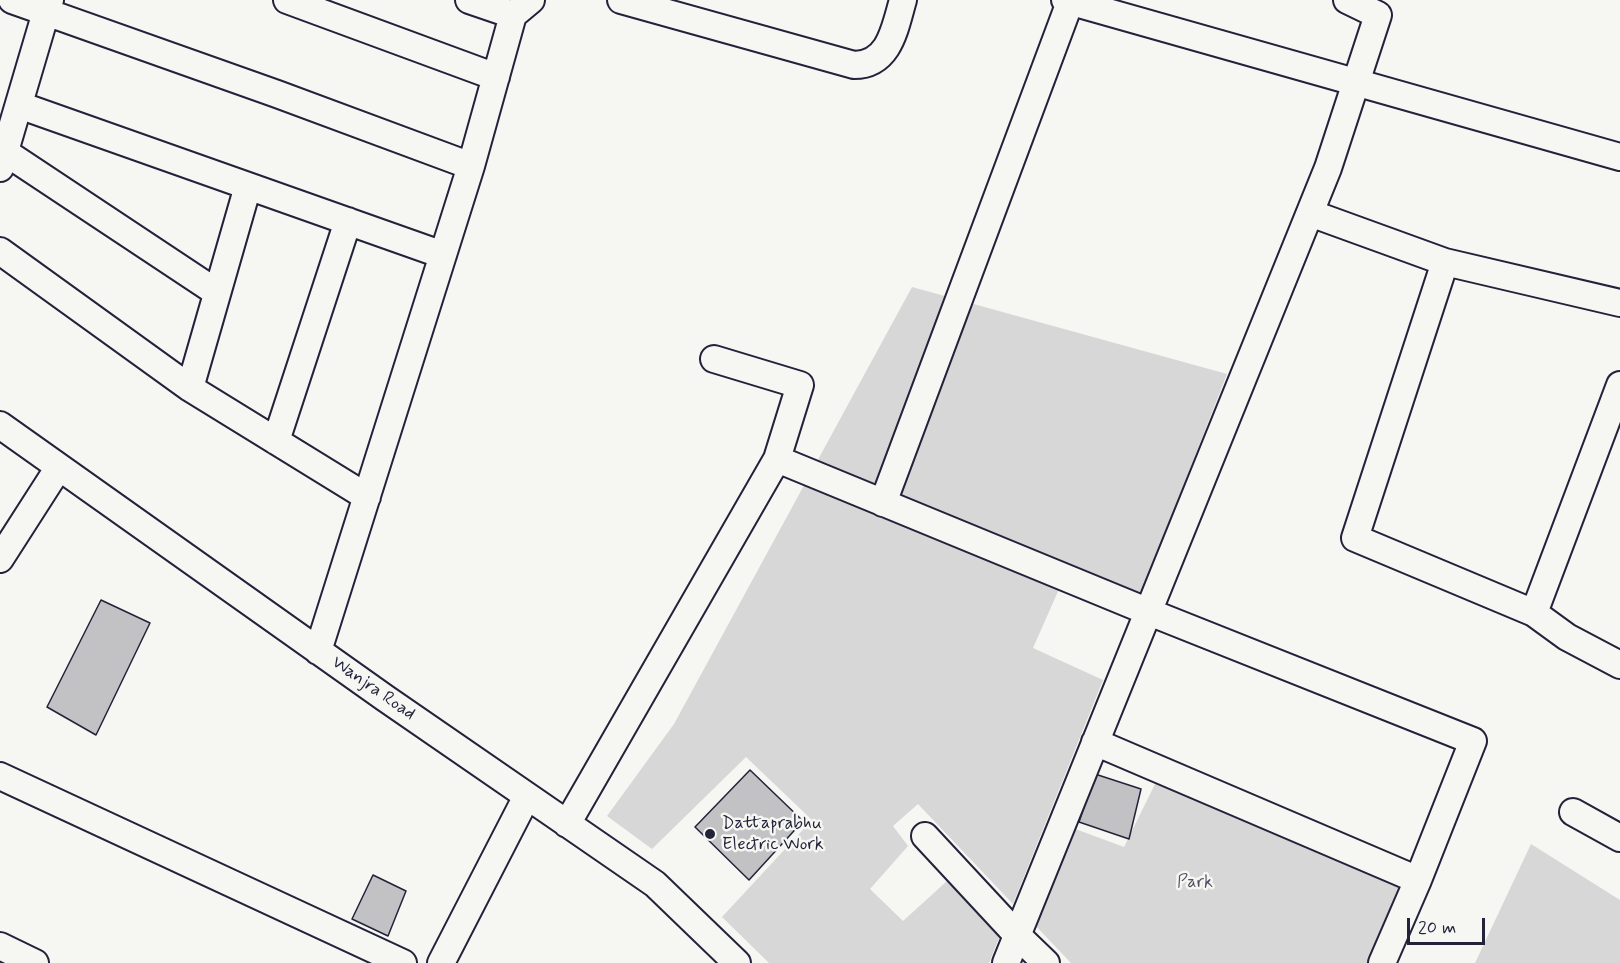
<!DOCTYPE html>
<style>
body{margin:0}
#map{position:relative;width:1620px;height:963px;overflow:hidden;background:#f6f6f2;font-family:Mynerve,sans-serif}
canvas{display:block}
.scale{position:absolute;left:1407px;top:918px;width:78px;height:27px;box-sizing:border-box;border:3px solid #22223b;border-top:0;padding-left:8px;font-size:18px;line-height:21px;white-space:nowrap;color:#22223b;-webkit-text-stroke:4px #f6f6f2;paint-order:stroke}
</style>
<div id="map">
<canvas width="1620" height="963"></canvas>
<div class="scale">20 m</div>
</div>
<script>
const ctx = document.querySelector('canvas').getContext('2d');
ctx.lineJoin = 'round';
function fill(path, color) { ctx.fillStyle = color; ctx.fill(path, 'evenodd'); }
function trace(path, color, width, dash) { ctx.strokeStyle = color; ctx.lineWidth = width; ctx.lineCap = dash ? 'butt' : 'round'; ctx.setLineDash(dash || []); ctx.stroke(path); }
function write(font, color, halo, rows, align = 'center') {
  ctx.font = font + ' Mynerve,sans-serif'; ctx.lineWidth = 5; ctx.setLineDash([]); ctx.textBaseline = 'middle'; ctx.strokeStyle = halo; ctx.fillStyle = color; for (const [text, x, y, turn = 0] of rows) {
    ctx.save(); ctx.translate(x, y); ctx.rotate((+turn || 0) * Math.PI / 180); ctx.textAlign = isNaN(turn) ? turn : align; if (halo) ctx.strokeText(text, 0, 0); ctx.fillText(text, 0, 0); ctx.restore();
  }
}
fill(new Path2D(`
 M 912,287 L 1227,374 L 1139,599 L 1067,571 L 1033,648 L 1103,680 L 1013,904 L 918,804 L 893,826 L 908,846 L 870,889 L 903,921 L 947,881 L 1001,933 L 989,963 L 769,963 L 722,917 L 812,820 L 746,757 L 652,849 L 607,816 L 674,724 Z
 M 1157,780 L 1402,883 L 1367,963 L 1071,963 L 1033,923 L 1070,827 L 1124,847 Z
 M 1531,844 L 1620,900 L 1620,963 L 1475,963 Z`), '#d7d7d7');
const building = new Path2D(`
 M 101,600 L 150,623 L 96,735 L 47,707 Z
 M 750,770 L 803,821 L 749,880 L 695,827 Z
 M 1095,774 L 1141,789 L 1129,839 L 1079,822 Z
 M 373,875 L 406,891 L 388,936 L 352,919 Z`);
fill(building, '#c2c2c4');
trace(building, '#22223b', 1.5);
const minor = new Path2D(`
 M 12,0 L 46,12 L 50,0
 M 287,0 L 496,77
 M 469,0 L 513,15
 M 621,0 L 854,65 C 890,65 895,27 903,0
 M 1065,0 L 1620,157
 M 19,105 L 443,255
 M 5,152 L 216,292
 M 0,168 L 46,12 L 277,94 L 471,166
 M 1310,213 L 1445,262 L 1620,303
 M 0,251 L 190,388 L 367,497
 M 1445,262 L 1355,538 L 1534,613 L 1567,637 L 1620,665
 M 714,359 L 800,385 L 777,459 L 1149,612 L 1473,741 L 1418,880 L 1382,963
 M 190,388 L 248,186
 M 0,425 L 385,698 L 655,884 L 737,963
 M 276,441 L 348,221
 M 883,503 L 1070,2
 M 0,559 L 59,467
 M 1534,613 L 1620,385
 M 318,651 L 471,166 L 513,15 L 531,0
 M 1095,742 L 1418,880
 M 0,776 L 403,963
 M 1573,812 L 1620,838
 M 567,824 L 777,459
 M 925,836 L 1017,935 L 1046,963
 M 0,946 L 35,963
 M 441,963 L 527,796
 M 1006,963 L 1328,168 L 1378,15 L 1347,0`);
trace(minor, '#22223b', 30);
trace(minor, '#f6f6f2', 26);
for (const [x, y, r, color] of [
 [710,834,6,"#22223b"]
]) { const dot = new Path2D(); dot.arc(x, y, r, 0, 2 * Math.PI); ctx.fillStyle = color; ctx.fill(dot); trace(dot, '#f6f6f2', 2); }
write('18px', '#22223b', '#f6f6f2', [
 ["Wanjra Road",373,689,35]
]);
write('18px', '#22223b', '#f6f6f2', [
 ["Dattaprabhu",722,824],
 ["Electric Work",722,845]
], 'left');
write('18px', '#4f4f62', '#f6f6f2', [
 ["Park",1195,883]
]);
</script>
